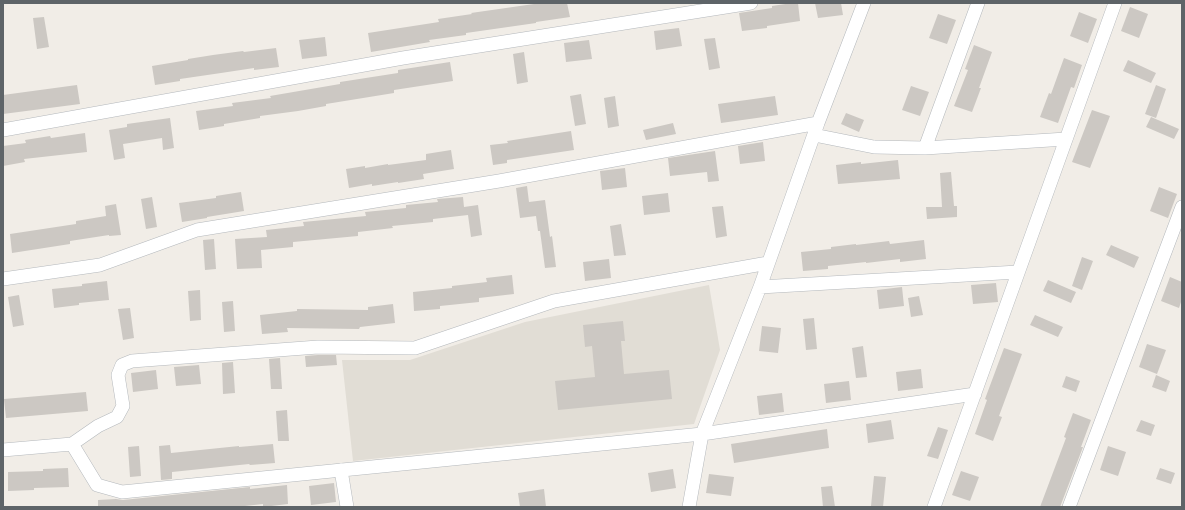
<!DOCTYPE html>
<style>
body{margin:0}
#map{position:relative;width:1185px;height:510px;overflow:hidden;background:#f1ede7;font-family:Raleway,sans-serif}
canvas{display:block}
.frame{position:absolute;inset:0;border:4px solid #5e6468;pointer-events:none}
</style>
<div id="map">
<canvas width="1185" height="510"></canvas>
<div class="frame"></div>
</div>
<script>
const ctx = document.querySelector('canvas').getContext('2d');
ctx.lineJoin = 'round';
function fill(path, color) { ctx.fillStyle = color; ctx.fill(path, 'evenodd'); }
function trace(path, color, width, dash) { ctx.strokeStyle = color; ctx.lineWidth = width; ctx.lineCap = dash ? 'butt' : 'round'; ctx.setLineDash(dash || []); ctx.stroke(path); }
fill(new Path2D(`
 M 709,285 L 720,350 L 694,424 L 353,461 L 342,360 L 410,360 L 525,322 Z`), '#e1ddd5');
fill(new Path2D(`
 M 541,3 L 567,3 L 570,17 L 536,22 L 536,23 L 466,33 L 466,35 L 429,40 L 430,42 L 371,52 L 368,33 L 439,22 L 438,19 L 472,14 L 471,13 Z
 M 792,3 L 798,3 L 800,21 L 767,26 L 767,28 L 742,31 L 739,13 L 772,8 L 772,6 Z
 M 815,3 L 841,3 L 843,15 L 818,18 Z
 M 1130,7 L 1148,14 L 1139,38 L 1121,31 Z
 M 1079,12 L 1097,19 L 1088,43 L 1070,36 Z
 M 938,14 L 956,20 L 947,44 L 929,38 Z
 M 44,17 L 49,47 L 37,49 L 33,18 Z
 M 679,28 L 682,46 L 656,50 L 654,31 Z
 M 325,37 L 327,56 L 302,59 L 299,40 Z
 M 715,38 L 720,68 L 709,70 L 704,39 Z
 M 589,40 L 592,59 L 566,62 L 564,43 Z
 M 974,45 L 992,52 L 979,88 L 981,88 L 972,112 L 954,106 L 968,70 L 965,69 Z
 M 276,48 L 279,67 L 254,70 L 254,68 L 221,73 L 180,79 L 180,81 L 155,85 L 152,66 L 188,60 L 188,59 L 213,55 L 243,51 L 244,52 Z
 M 524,52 L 528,82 L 517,84 L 513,54 Z
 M 1064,58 L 1082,65 L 1074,88 L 1071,87 L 1058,123 L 1040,117 L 1049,93 L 1051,94 Z
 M 1128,60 L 1156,73 L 1151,83 L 1123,71 Z
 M 450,62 L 453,81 L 394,90 L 394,93 L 326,104 L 326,106 L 298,111 L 260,116 L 260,118 L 224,124 L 224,126 L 199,130 L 196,111 L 233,106 L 232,103 L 271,98 L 270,96 L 340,84 L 340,82 L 398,73 L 398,70 Z
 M 77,85 L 80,104 L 3,114 L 3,95 Z
 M 1156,85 L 1166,89 L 1156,118 L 1145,114 Z
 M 911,86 L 929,92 L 920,116 L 902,110 Z
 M 581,94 L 586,124 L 575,126 L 570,96 Z
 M 615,96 L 619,126 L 608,128 L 604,98 Z
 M 775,96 L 778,115 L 721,123 L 718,104 Z
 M 1092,110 L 1110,116 L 1090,168 L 1072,162 Z
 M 846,113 L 864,120 L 859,132 L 841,124 Z
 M 1151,117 L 1179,129 L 1174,139 L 1146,127 Z
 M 170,118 L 174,148 L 163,150 L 162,138 L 123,144 L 125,158 L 114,160 L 109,130 L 127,127 L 127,124 Z
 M 673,123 L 676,134 L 646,140 L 643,130 Z
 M 571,131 L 574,150 L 507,160 L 507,163 L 493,165 L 490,145 L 508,143 L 507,141 Z
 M 85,133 L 87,152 L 24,159 L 25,162 L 3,166 L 3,146 L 26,143 L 25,140 L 50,136 L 51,138 Z
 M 763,142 L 765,161 L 740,164 L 738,146 Z
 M 451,150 L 454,169 L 423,174 L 424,179 L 398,183 L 398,182 L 372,186 L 372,184 L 349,188 L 346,169 L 365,166 L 365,168 L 388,164 L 388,165 L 426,160 L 426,154 Z
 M 715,151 L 719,181 L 708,182 L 707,172 L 670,176 L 668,158 Z
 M 898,160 L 900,179 L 838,184 L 836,165 L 861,162 L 861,164 Z
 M 625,168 L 627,187 L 602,190 L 600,171 Z
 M 951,172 L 954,206 L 957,206 L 957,217 L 927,219 L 926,207 L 942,207 L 940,173 Z
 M 527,186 L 529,202 L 545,200 L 550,237 L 552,236 L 556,267 L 545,268 L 540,231 L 538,231 L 536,216 L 520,218 L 516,188 Z
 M 1159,187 L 1177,194 L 1168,218 L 1150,211 Z
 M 241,192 L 244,211 L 207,217 L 207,218 L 182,222 L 179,203 L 216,198 L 216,196 Z
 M 668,193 L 670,212 L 644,215 L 642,196 Z
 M 152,197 L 157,227 L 146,229 L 141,199 Z
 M 463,197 L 464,207 L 478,205 L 482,235 L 471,237 L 468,215 L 433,219 L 433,222 L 392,226 L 393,228 L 358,232 L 358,236 L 293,242 L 293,247 L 261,250 L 262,268 L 237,269 L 235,239 L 267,237 L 266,230 L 304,226 L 303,222 L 366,216 L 365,212 L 406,208 L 406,205 L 438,202 L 437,199 Z
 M 116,204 L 121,235 L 109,236 L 109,235 L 70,241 L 70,244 L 12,253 L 10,234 L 76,224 L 76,221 L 106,216 L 105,206 Z
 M 723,206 L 727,236 L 716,238 L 712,207 Z
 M 621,224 L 626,255 L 614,256 L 610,226 Z
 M 214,239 L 216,269 L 205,270 L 203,240 Z
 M 924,240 L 926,259 L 900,262 L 900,259 L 866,263 L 866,262 L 828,266 L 828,269 L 803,271 L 801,252 L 831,249 L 831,247 L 856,244 L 856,245 L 889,241 L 890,244 Z
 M 1111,245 L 1139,257 L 1134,268 L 1106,255 Z
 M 1082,257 L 1093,261 L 1082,290 L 1072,286 Z
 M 609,259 L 611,278 L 585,281 L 583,262 Z
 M 512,275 L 514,294 L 479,298 L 479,302 L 440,306 L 440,309 L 414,311 L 413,292 L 452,288 L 452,286 L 487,282 L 486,278 Z
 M 1170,277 L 1182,282 L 1182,299 L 1179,308 L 1161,301 Z
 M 1048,280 L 1076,292 L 1071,303 L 1043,291 Z
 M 107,281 L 109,300 L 79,303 L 79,305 L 54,308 L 52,289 L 82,286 L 82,284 Z
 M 996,283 L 998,302 L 973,304 L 971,285 Z
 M 902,287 L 904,306 L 879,309 L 877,290 Z
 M 200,290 L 201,320 L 190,321 L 188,291 Z
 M 19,295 L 24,325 L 13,327 L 8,297 Z
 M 919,296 L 923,315 L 911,317 L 908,298 Z
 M 233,301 L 235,331 L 224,332 L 222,302 Z
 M 393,304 L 395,323 L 360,327 L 359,329 L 287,328 L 288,332 L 262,334 L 260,315 L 297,311 L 297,309 L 368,310 L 368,307 Z
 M 130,308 L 134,338 L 123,340 L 118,309 Z
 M 1035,315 L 1063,327 L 1058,337 L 1030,325 Z
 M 814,318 L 817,349 L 806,350 L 803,319 Z
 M 623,321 L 625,341 L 621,341 L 624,374 L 669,370 L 672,399 L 558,410 L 555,381 L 595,377 L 592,346 L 585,347 L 583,325 Z
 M 762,326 L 781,328 L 778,353 L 759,351 Z
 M 1147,344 L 1166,350 L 1157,374 L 1139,367 Z
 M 863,346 L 867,377 L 856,378 L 852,348 Z
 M 1004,348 L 1022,354 L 999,416 L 1002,417 L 993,441 L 975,434 L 987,400 L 985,399 Z
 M 318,355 L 336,355 L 337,365 L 306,367 L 305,356 Z
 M 280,358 L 282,389 L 271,389 L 269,359 Z
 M 233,362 L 235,393 L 223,394 L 222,363 Z
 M 199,365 L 201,384 L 176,386 L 174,367 Z
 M 921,369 L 923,388 L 898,391 L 896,372 Z
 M 156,370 L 158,389 L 133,392 L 131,373 Z
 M 1156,375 L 1170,381 L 1166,392 L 1152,387 Z
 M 1066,376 L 1080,381 L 1076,392 L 1062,387 Z
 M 849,381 L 851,400 L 826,403 L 824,384 Z
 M 86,392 L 88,411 L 6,418 L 4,399 Z
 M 782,393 L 784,412 L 759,415 L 757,396 Z
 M 287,410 L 289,441 L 278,441 L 276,411 Z
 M 1073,413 L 1091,420 L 1081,447 L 1083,447 L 1060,507 L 1040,507 L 1066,438 L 1064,437 Z
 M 891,420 L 894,439 L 868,443 L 866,424 Z
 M 1141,420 L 1155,425 L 1151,436 L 1136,431 Z
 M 938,427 L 948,430 L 938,459 L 927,456 Z
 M 827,429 L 829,448 L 734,463 L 731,444 Z
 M 273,444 L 275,463 L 250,465 L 249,464 L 172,472 L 172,479 L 161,480 L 159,446 L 170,445 L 171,453 L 239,446 L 239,447 Z
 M 139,446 L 141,476 L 130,477 L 128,447 Z
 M 1108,446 L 1126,452 L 1118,476 L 1100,470 Z
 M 68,468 L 69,487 L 34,488 L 34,490 L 8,491 L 8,472 L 43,471 L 43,469 Z
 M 1160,468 L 1175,473 L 1171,484 L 1156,479 Z
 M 673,469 L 676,488 L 651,492 L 648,473 Z
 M 961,471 L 979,477 L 970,501 L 952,495 Z
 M 709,474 L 734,477 L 731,496 L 706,493 Z
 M 874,476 L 886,477 L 883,507 L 871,506 Z
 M 334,483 L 336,502 L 311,505 L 309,486 Z
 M 287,485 L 288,504 L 263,507 L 263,504 L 236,507 L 98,507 L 98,500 L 116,499 L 123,500 L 250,487 L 250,489 Z
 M 832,486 L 835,507 L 823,507 L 821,487 Z
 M 544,489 L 546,507 L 520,507 L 518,493 Z`), '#ccc8c3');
const street = new Path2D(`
 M 3,130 L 403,58 L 751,3
 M 814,135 L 874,147 L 925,148 L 1066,139
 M 925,148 L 978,3
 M 3,279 L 100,265 L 197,230 L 499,181 L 818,123
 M 760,287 L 1018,272
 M 72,444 L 97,485 L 122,492 L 702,434 L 975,394
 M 3,450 L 72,444 L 98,426 L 117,417 L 123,406 L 118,375 L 122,365 L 132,361 L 318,347 L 415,348 L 554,301 L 768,263
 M 341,470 L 347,507
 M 689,507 L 702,434 L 760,287 L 818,123 L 864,3
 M 934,507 L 1115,3
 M 1069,507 L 1182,207`);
trace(street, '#b4b8bc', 14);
trace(street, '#fff', 13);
</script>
